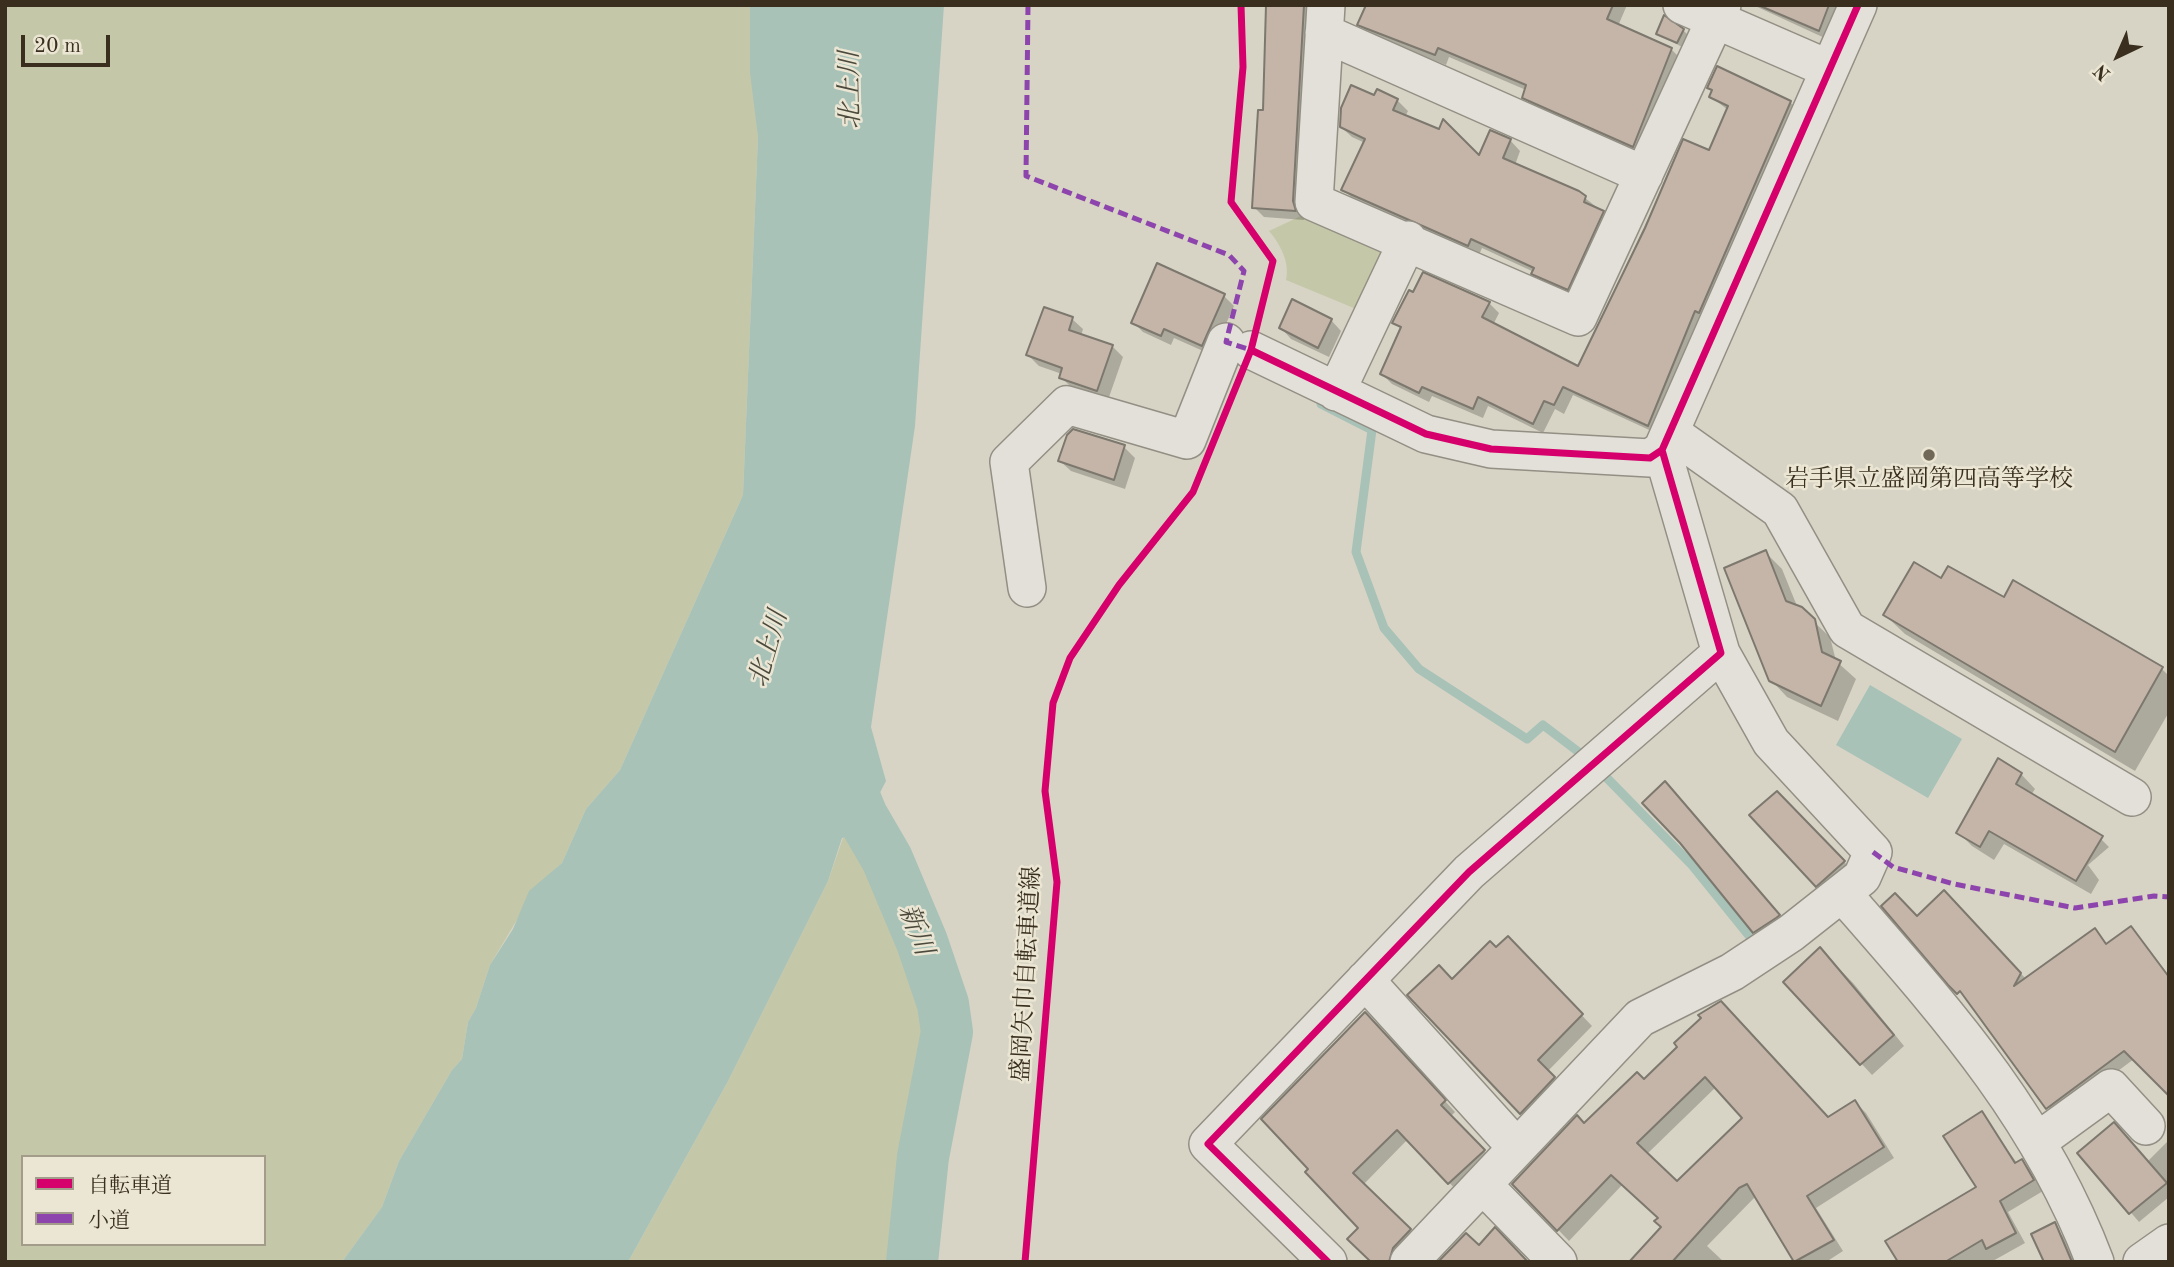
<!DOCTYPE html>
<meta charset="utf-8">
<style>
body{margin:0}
#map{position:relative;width:2174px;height:1267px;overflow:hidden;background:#d8d4c5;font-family:"Old Standard TT","Noto Serif JP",serif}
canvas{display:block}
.frame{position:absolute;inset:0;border:7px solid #3a2e1e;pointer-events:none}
.legend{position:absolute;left:21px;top:1155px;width:245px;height:91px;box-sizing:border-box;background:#ebe6d4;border:2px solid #a49c8b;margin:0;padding:9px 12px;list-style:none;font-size:21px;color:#3a2e1e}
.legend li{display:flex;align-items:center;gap:14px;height:35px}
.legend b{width:35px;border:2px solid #a49c8b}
.north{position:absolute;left:2083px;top:21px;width:70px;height:70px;-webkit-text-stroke:5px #ebe6d4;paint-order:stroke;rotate:224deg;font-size:19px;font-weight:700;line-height:28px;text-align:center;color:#3a2e1e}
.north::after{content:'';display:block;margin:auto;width:24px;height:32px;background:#3a2e1e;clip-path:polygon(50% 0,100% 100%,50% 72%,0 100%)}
.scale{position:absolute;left:21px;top:35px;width:89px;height:32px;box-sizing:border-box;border:4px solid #3a2e1e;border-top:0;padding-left:9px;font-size:21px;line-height:24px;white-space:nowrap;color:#3a2e1e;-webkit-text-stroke:5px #ebe6d4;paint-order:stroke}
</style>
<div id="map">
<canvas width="2174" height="1267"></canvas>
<div class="frame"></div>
<ul class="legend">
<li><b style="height:9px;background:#d6006c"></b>自転車道</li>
<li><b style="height:9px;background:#8e44ad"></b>小道</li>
</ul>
<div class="north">N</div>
<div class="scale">20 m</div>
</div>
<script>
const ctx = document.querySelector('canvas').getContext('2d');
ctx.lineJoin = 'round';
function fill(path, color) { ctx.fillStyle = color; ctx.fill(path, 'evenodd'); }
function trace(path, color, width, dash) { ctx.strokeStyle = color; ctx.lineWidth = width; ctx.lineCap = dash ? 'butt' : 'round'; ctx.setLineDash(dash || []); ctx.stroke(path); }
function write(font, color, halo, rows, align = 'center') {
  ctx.font = font + ' "Old Standard TT","Noto Serif JP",serif'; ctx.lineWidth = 5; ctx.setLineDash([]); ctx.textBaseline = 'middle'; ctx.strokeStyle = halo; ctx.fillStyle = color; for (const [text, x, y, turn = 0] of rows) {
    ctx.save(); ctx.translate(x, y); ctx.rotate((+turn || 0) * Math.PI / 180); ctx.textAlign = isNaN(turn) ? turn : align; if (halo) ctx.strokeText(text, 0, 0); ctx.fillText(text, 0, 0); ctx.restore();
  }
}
fill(new Path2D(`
 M 5,5 L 750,5 L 758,137 L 743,495 L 620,770 L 586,809 L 562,863 L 547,877 L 518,918 L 490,965 L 476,1008 L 468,1022 L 462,1059 L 452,1070 L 399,1161 L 382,1207 L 342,1262 L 5,1262 ZM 23,1157 L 264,1157 L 264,1244 L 23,1244 Z
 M 1305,214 L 1379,242 L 1385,255 L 1361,311 L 1286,280 C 1290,262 1280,244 1269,231 Z
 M 858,835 L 894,928 L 923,1027 L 892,1262 L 628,1262 L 727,1083 L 828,881 L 843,838 Z`), '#c4c8a8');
fill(new Path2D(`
 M 750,5 L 944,5 L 915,426 L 871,727 L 886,781 L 858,835 L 842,838 L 828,881 L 727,1083 L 628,1262 L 342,1262 L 382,1207 L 399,1161 L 452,1070 L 462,1059 L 468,1022 L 476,1008 L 490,965 L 513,929 L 529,891 L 562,863 L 586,809 L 620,770 L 743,495 L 758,137 L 750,73 Z
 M 1870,685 L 1962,739 L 1928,798 L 1836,745 Z`), '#a8c2b8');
fill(new Path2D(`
 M 1268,5 L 1315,5 L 1302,212 L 1304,220 L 1264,217 L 1254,207 L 1265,112 Z
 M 1363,5 L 1627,5 L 1618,26 L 1671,49 L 1682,60 L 1644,156 L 1534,108 L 1524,97 L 1526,90 L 1449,57 L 1446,65 L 1370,35 L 1359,24 L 1366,11 Z
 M 1753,5 L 1849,5 L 1829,40 Z
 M 1683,30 L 1688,35 L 1682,47 L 1658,34 Z
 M 1709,87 L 1790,102 L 1800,112 L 1658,434 L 1573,395 L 1564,414 L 1555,409 L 1543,433 L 1488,406 L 1483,418 L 1432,396 L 1429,402 L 1392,384 L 1382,374 L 1402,330 L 1395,323 L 1489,303 L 1499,313 L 1493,325 L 1578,369 L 1684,141 L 1710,152 L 1728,110 L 1711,97 L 1713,91 Z
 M 1375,98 L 1397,100 L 1408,111 L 1405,117 L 1480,158 L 1510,140 L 1520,151 L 1515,165 L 1585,198 L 1603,212 L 1613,222 L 1578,299 L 1567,294 L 1604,214 L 1600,214 L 1564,293 L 1544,284 L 1534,272 L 1482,248 L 1479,255 L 1354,200 L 1344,190 L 1365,143 L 1352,137 L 1341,127 Z
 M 1224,296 L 1234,306 L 1212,355 L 1174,338 L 1171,345 L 1143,332 L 1133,322 Z
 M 1072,319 L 1083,329 L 1081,336 L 1112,346 L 1123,357 L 1108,400 L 1072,388 L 1061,377 L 1062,374 L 1039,366 L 1028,355 Z
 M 1331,320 L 1341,331 L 1329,357 L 1291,339 L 1281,328 Z
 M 1124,447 L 1135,458 L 1125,489 L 1071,471 L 1060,461 Z
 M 1766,553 L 1782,569 L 1797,606 L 1830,637 L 1836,661 L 1856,679 L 1838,721 L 1787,697 L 1771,680 Z
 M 1942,581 L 2005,599 L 2162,669 L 2169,676 L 2169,712 L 2135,771 L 1905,634 L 1885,615 Z
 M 2021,774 L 2035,789 L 2031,795 L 2095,833 L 2109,847 L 2088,865 L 2099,880 L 2091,894 L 2004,844 L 1994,860 L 1972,846 L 1958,832 Z
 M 1777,793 L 1854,872 L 1828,896 L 1817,886 Z
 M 1675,794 L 1789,926 L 1765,942 L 1754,932 Z
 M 1953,901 L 2026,979 L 2095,930 L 2108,945 L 2131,929 L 2169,977 L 2169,1094 L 2134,1059 L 2056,1117 L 1969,1000 L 1950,983 L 1917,918 Z
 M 1508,938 L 1592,1026 L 1547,1072 L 1564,1089 L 1531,1124 L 1409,995 L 1452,981 Z
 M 1820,949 L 1854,984 L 1904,1046 L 1872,1075 L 1786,982 Z
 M 1376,1025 L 1455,1112 L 1451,1116 L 1494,1162 L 1460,1194 L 1408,1139 L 1363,1185 L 1421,1241 L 1404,1262 L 1373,1262 L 1361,1228 L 1307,1172 Z
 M 1679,1047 L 1828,1119 L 1855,1102 L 1866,1113 L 1894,1158 L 1816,1208 L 1843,1251 L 1826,1262 L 1796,1262 L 1756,1196 L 1707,1246 L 1724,1262 L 1631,1262 L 1663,1228 L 1660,1218 L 1623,1184 L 1569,1241 L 1514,1184 L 1584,1125 L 1645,1082 ZM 1716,1087 L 1745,1118 L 1677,1183 L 1647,1154 Z
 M 1981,1113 L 2017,1163 L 2022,1161 L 2032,1171 L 2043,1191 L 2008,1212 L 2025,1243 L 1991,1262 L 1900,1262 L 1978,1187 Z
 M 2169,1140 L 2169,1197 L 2139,1222 L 2080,1153 L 2148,1161 Z
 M 2052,1226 L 2063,1236 L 2075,1262 L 2046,1262 Z`), '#0003');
trace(new Path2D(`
 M 1321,404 L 1372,430 L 1356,552 L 1384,628 L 1419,669 L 1527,739 L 1543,725 L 1580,753
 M 1605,776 L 1691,864 L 1750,937`), '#a8c2b8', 9);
trace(new Path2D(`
 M 837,755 L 862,816 L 887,859 L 922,942 L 943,1004 L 947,1032 L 923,1157 L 912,1262`), '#a8c2b8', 52);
const building = new Path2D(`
 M 1266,5 L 1304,5 L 1293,201 L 1296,211 L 1252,208 L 1258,110 L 1263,110 Z
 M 1366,5 L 1613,5 L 1607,19 L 1672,48 L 1633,147 L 1522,98 L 1526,85 L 1438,48 L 1435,55 L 1357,25 Z
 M 1758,5 L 1829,5 L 1819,31 Z
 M 1664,15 L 1684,29 L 1677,43 L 1656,34 Z
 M 1717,66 L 1791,101 L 1699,313 L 1695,311 L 1648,426 L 1563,387 L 1554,405 L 1544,401 L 1533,424 L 1478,397 L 1473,409 L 1422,387 L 1419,393 L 1380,374 L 1401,327 L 1392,323 L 1409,290 L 1413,292 L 1423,272 L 1490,302 L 1482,317 L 1578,366 L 1645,228 L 1683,139 L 1709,150 L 1728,106 L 1709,97 L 1712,90 L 1707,88 Z
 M 1351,85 L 1374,95 L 1377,89 L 1398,99 L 1393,110 L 1439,129 L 1443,119 L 1479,155 L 1490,130 L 1511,139 L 1503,158 L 1579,191 L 1586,196 L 1584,202 L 1604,211 L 1568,290 L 1531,274 L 1534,268 L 1471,239 L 1468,246 L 1341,190 L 1365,139 L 1340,127 L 1341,108 Z
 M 1157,263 L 1225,294 L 1202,346 L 1164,329 L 1161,336 L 1131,323 Z
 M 1292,299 L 1332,319 L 1318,348 L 1279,328 Z
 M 1044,307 L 1073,317 L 1069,330 L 1113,345 L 1097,391 L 1059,378 L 1062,368 L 1026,355 Z
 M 1073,429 L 1125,445 L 1114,480 L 1058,461 L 1067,435 Z
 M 1766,550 L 1786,601 L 1802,607 L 1815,619 L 1822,652 L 1841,661 L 1821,706 L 1769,681 L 1724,568 Z
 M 1914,562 L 1941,578 L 1948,566 L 2004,597 L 2013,580 L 2163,667 L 2115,752 L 1883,615 Z
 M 1998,758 L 2022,773 L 2016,784 L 2103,836 L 2076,881 L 1989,831 L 1980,847 L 1956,833 Z
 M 1665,781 L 1780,915 L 1776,918 L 1753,933 L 1680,843 L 1642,803 Z
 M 1777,791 L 1845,861 L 1816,887 L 1749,815 Z
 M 1944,890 L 2021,973 L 2014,986 L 2095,928 L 2106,944 L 2131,926 L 2169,977 L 2169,1096 L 2124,1051 L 2046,1109 L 1960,991 L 1957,994 L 1948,985 L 1881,906 L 1895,893 L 1917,916 Z
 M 1508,936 L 1583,1014 L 1538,1060 L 1555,1077 L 1520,1114 L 1407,995 L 1439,965 L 1452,979 L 1490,941 L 1496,947 Z
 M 1820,947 L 1894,1035 L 1860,1065 L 1783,982 Z
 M 1721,1001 L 1828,1117 L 1855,1100 L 1884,1147 L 1807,1196 L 1834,1240 L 1794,1262 L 1747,1184 L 1739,1188 L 1672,1262 L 1629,1262 L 1661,1227 L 1654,1221 L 1658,1218 L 1611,1175 L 1557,1231 L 1512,1184 L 1577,1115 L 1584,1123 L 1637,1072 L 1644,1079 L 1677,1047 L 1674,1043 L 1701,1018 L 1698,1015 ZM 1705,1077 L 1742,1118 L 1677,1181 L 1637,1143 Z
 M 1365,1012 L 1446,1100 L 1441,1105 L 1485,1150 L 1448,1184 L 1397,1130 L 1353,1173 L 1411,1229 L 1393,1248 L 1389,1262 L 1371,1262 L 1347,1239 L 1358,1228 L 1305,1172 L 1308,1169 L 1261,1119 Z
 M 1982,1111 L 2015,1163 L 2022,1159 L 2034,1180 L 2000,1201 L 2016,1233 L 1986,1249 L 1982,1240 L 1945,1262 L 1898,1262 L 1885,1241 L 1976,1187 L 1943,1136 Z
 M 2114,1122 L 2167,1183 L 2129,1214 L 2077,1153 Z
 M 2055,1222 L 2072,1262 L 2044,1262 L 2031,1234 Z
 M 1495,1227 L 1528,1262 L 1438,1262 L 1466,1233 L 1479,1245 Z`);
fill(building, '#c5b5a8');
trace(building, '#7c786e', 2);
const minor = new Path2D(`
 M 1326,5 L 1314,202 L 1578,317 L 1722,5
 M 1682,5 L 1829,69
 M 1324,33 L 1644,175
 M 1251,350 L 1426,434 L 1491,449 L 1650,458 L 1662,450 L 1858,5
 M 1336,392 L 1408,240
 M 1670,432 L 1780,510 L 1847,629 L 2132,797
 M 1027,588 L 1009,462 L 1067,405 L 1187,440 L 1226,342
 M 1842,893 C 1944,1010 2039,1114 2095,1262
 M 1365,980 L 1517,1148
 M 2038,1141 L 2111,1088 L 2146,1126
 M 1483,1185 L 1558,1262
 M 1328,1262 L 1208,1144 L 1469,872 L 1721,653 L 1662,450
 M 1409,1262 L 1640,1018 L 1732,972 L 1791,933 L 1862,877 L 1873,852 L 1771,742 L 1721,653
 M 2142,1262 L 2169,1243`);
trace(minor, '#938f85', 40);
trace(minor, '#e2e0d8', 37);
trace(new Path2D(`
 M 1028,5 L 1026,176 L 1229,255 L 1244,271 L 1226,342 L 1251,350
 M 1873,852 L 1893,867 L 1954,884 L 2075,908 L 2154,896 L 2169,897`), '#8e44ad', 5, [10, 5]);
trace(new Path2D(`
 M 1251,350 L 1426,434 L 1491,449 L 1650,458 L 1662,450 L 1858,5
 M 1025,1262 L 1057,882 L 1045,791 L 1053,703 L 1070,658 L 1119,585 L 1193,492 L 1251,350 L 1273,261 L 1231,202 L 1243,67 L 1241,5
 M 1328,1262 L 1208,1144 L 1469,872 L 1721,653 L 1662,450`), '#d6006c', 7);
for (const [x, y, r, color] of [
 [1929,455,7,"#716858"]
]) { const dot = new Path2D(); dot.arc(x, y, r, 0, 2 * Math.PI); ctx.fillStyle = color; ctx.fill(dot); trace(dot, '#ebe6d4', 2.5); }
write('24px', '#3a2e1e', '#ebe6d4', [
 ["岩手県立盛岡第四高等学校",1929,480]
]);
write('24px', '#3a2e1e', '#ebe6d4', [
 ["盛岡矢巾自転車道線",1027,974,-87]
]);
write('italic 26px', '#4c4a3c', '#ebe6d4', [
 ["北上川",851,90,-91],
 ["北上川",769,649,-74],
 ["新川",915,930,69]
]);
</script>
